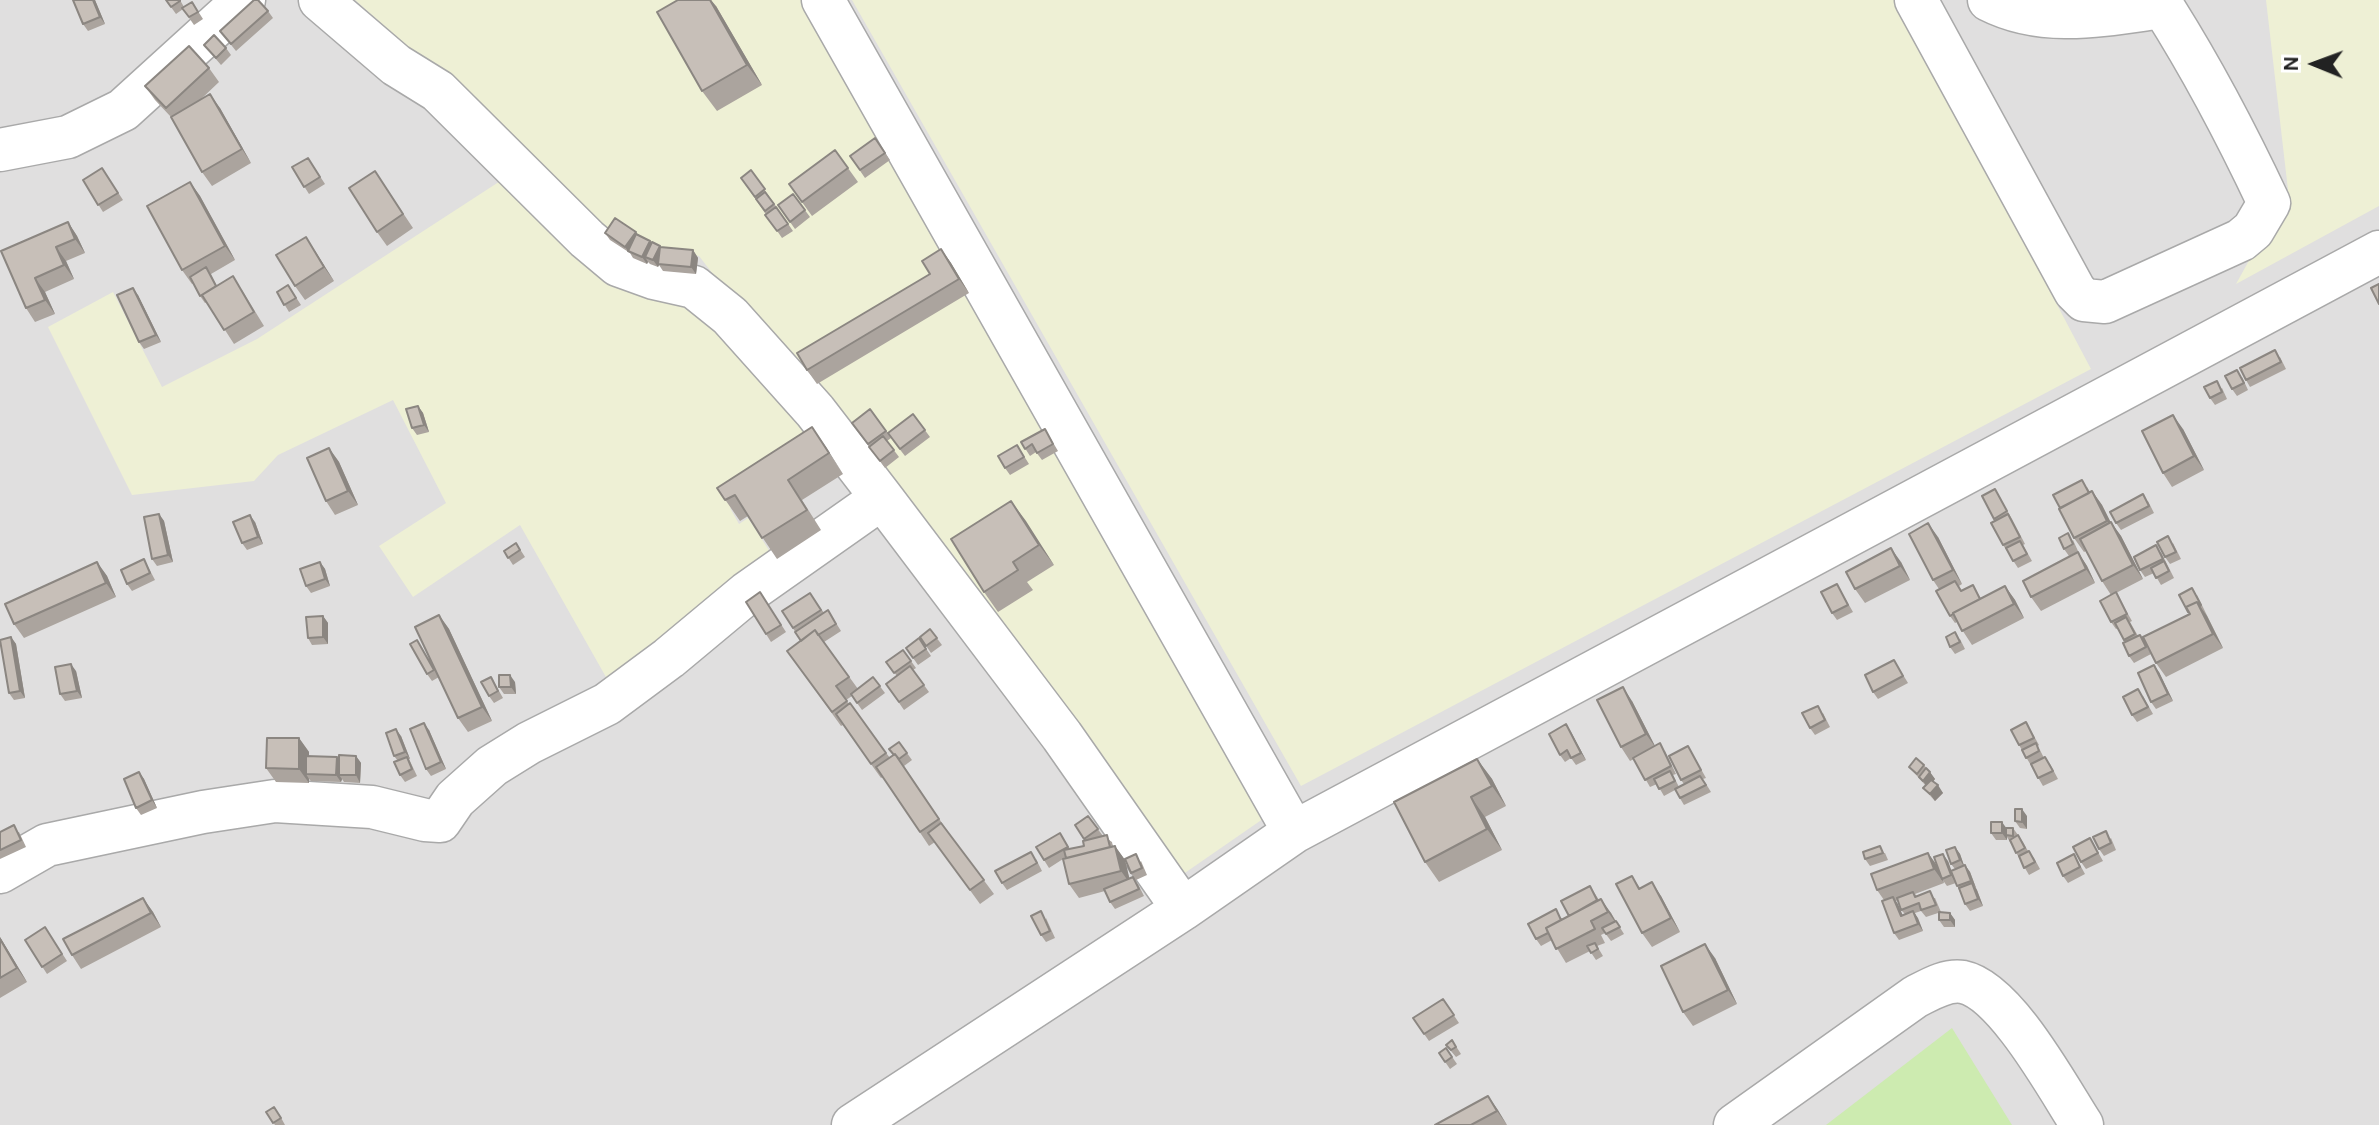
<!DOCTYPE html>
<style>
body{margin:0}
#map{position:relative;width:2379px;height:1125px;overflow:hidden;background:#f2efe9;font-family:Karla,sans-serif}
canvas{display:block}
.north{position:absolute;left:2275px;top:24px;width:80px;height:80px;-webkit-text-stroke:6px #fff;paint-order:stroke;rotate:271deg;font-size:22px;font-weight:700;line-height:32px;text-align:center;color:#222}
.north::after{content:'';display:block;margin:auto;width:28px;height:36px;background:#222;clip-path:polygon(50% 0,100% 100%,50% 72%,0 100%)}
</style>
<div id="map">
<canvas width="2379" height="1125"></canvas>
<div class="north">N</div>
</div>
<script>
const ctx = document.querySelector('canvas').getContext('2d');
ctx.lineJoin = 'round';
function fill(path, color) { ctx.fillStyle = color; ctx.fill(path, 'evenodd'); }
function trace(path, color, width, dash) { ctx.strokeStyle = color; ctx.lineWidth = width; ctx.lineCap = dash ? 'butt' : 'round'; ctx.setLineDash(dash || []); ctx.stroke(path); }
fill(new Path2D(`
 M 0,0 L 2379,0 L 2379,1125 L 0,1125 Z`), '#e0dfdf');
fill(new Path2D(`
 M 355,0 L 807,0 L 1273,812 L 1179,877 L 699,256 L 665,251 L 607,237 L 490,119 Z
 M 852,0 L 1896,0 L 2091,369 L 1301,786 Z
 M 2266,0 L 2379,0 L 2379,206 L 2236,284 L 2288,190 Z
 M 508,176 L 702,312 L 823,447 L 730,508 L 739,524 L 748,518 L 776,561 L 611,686 L 520,525 L 413,597 L 379,546 L 446,503 L 393,400 L 278,455 L 254,481 L 132,495 L 48,327 L 113,292 L 162,387 L 257,339 Z`), '#eef0d5');
fill(new Path2D(`
 M 1952,1028 L 2012,1125 L 1826,1125 Z`), '#cdebb0');
const minor = new Path2D(`
 M 320,0 L 396,65 L 438,91 L 587,239 L 618,265 L 654,278 L 694,287 L 730,316 L 815,411 L 882,498 L 1062,736 L 1183,909
 M 823,0 L 1294,832
 M 1916,0 L 2075,291 L 2084,300 L 2105,302 L 2241,240 L 2253,230 L 2269,203 C 2237,135 2203,70 2163,7 C 2104,15 2044,28 1989,0
 M 0,150 L 68,137 L 123,110 L 244,0
 M 0,872 L 47,845 L 203,812 L 275,801 L 372,807 L 425,820 L 440,821 L 455,799 L 492,766 L 529,743 L 607,704 L 669,658 L 747,593 L 882,498
 M 853,1125 L 1183,909 L 1294,832 L 2379,252
 M 1735,1125 L 1915,997 C 1929,990 1946,979 1963,982 C 2006,991 2058,1088 2082,1125`);
trace(minor, '#a9a9a9', 45);
trace(minor, '#fff', 42);
fill(new Path2D(`
 M 73,0 L 95,0 L 105,24 L 88,31 L 83,24 Z
 M 166,0 L 180,0 L 184,7 L 192,2 L 203,19 L 194,25 L 183,9 L 176,14 Z
 M 716,6 L 762,85 L 717,111 L 702,91 Z
 M 268,11 L 273,18 L 236,51 L 220,31 Z
 M 204,45 L 226,48 L 231,55 L 221,65 Z
 M 209,68 L 219,82 L 199,101 L 220,108 L 251,163 L 212,186 L 202,172 L 171,117 L 155,100 L 145,86 Z
 M 875,138 L 890,160 L 865,178 L 850,156 Z
 M 835,150 L 858,182 L 812,216 L 789,184 Z
 M 308,158 L 325,184 L 309,194 L 292,167 Z
 M 102,168 L 123,200 L 103,212 L 83,180 Z
 M 751,170 L 793,231 L 782,238 L 741,178 Z
 M 375,171 L 413,228 L 387,246 L 377,232 Z
 M 190,182 L 200,196 L 235,260 L 211,274 L 217,286 L 242,290 L 264,326 L 234,344 L 207,302 L 205,303 L 200,296 L 194,283 L 192,284 L 182,270 Z
 M 793,194 L 810,217 L 795,229 L 778,205 Z
 M 68,222 L 77,236 L 85,253 L 66,261 L 74,279 L 45,292 L 55,314 L 35,322 L 26,308 L 1,251 Z
 M 605,233 L 638,235 L 661,247 L 693,250 L 698,258 L 696,274 L 663,271 L 659,265 L 658,267 L 650,264 L 648,262 L 647,264 L 633,258 L 630,253 L 610,240 Z
 M 941,249 L 951,263 L 969,293 L 817,384 L 807,370 L 930,274 Z
 M 315,251 L 334,281 L 305,300 L 295,286 Z
 M 288,285 L 301,305 L 289,312 L 277,292 Z
 M 138,295 L 161,342 L 144,349 L 139,342 Z
 M 2280,357 L 2286,369 L 2250,387 L 2246,380 Z
 M 2242,377 L 2248,390 L 2237,396 L 2232,389 Z
 M 2222,388 L 2227,399 L 2215,405 L 2210,398 Z
 M 418,406 L 423,413 L 429,432 L 417,435 L 412,428 Z
 M 870,409 L 888,433 L 913,414 L 930,437 L 905,456 L 891,438 L 887,441 L 899,457 L 885,468 L 852,423 Z
 M 812,427 L 843,474 L 802,500 L 821,530 L 777,559 L 748,516 L 740,521 L 717,488 Z
 M 1045,429 L 1058,451 L 1042,460 L 1036,452 L 1030,456 L 1021,442 Z
 M 2183,429 L 2204,470 L 2172,487 L 2163,473 Z
 M 1017,445 L 1029,464 L 1010,475 L 1005,468 Z
 M 329,448 L 339,462 L 358,505 L 335,515 L 326,501 Z
 M 2087,487 L 2090,492 L 2092,491 L 2102,505 L 2111,523 L 2121,536 L 2143,579 L 2116,593 L 2132,621 L 2130,622 L 2138,636 L 2140,635 L 2151,654 L 2134,663 L 2129,656 L 2125,642 L 2118,628 L 2116,629 L 2111,622 L 2111,595 L 2102,581 L 2086,551 L 2084,552 L 2074,538 Z
 M 1995,489 L 2012,519 L 2025,544 L 2023,545 L 2032,561 L 2018,568 L 2003,545 L 1995,521 L 1982,496 Z
 M 1011,501 L 1054,565 L 1027,582 L 1033,590 L 998,612 L 984,592 Z
 M 2148,501 L 2154,513 L 2121,530 L 2116,523 Z
 M 159,514 L 164,521 L 173,562 L 157,566 L 152,559 Z
 M 255,522 L 263,544 L 247,550 L 242,543 Z
 M 1938,537 L 1962,584 L 1959,586 L 1962,591 L 1973,585 L 1981,599 L 2005,586 L 2015,600 L 2024,618 L 1972,645 L 1957,622 L 1955,623 L 1950,616 L 1939,589 L 1933,580 Z
 M 2073,540 L 2078,551 L 2069,556 L 2064,549 Z
 M 516,543 L 525,557 L 513,565 L 504,551 Z
 M 2173,543 L 2181,559 L 2170,564 L 2165,557 Z
 M 2078,552 L 2087,566 L 2095,583 L 2041,611 L 2031,597 Z
 M 2161,552 L 2174,578 L 2161,585 L 2154,573 L 2145,577 L 2140,570 Z
 M 144,559 L 155,580 L 132,591 L 127,584 Z
 M 97,562 L 107,576 L 116,597 L 24,638 L 14,624 Z
 M 320,562 L 325,569 L 330,586 L 311,593 L 306,586 Z
 M 1901,562 L 1910,580 L 1865,603 L 1855,589 Z
 M 1837,584 L 1853,612 L 1837,620 L 1832,613 Z
 M 760,592 L 786,632 L 771,642 L 746,602 Z
 M 810,593 L 824,613 L 828,610 L 841,631 L 824,642 L 858,689 L 873,677 L 885,693 L 862,710 L 852,696 L 846,700 L 890,758 L 894,756 L 899,742 L 912,760 L 904,766 L 948,832 L 994,894 L 980,904 L 935,842 L 929,846 L 883,777 L 881,778 L 843,725 L 841,726 L 787,651 L 801,641 L 782,611 Z
 M 2197,595 L 2223,648 L 2166,677 L 2156,663 L 2189,614 Z
 M 439,615 L 449,629 L 492,721 L 468,732 L 458,718 L 439,677 L 432,681 L 427,674 L 417,640 L 438,675 Z
 M 323,616 L 328,623 L 328,644 L 312,645 L 308,638 Z
 M 930,629 L 942,645 L 931,653 L 920,637 Z
 M 11,637 L 16,644 L 25,698 L 14,700 L 9,693 Z
 M 919,638 L 931,656 L 918,665 L 906,648 Z
 M 1960,639 L 1965,649 L 1955,654 L 1950,647 Z
 M 903,650 L 916,668 L 913,670 L 929,692 L 904,710 L 886,684 L 897,676 L 886,662 Z
 M 1894,660 L 1908,683 L 1878,699 L 1873,692 Z
 M 76,671 L 82,698 L 65,701 L 60,694 Z
 M 2159,672 L 2173,701 L 2156,709 L 2151,702 Z
 M 491,677 L 503,698 L 494,703 L 489,696 Z
 M 515,682 L 516,694 L 504,694 L 499,687 Z
 M 2143,696 L 2153,714 L 2137,722 L 2132,715 Z
 M 1632,701 L 1655,746 L 1665,751 L 1676,774 L 1673,775 L 1679,787 L 1684,784 L 1681,780 L 1688,746 L 1706,778 L 1703,779 L 1711,792 L 1684,805 L 1675,790 L 1664,796 L 1657,784 L 1650,787 L 1634,759 L 1630,761 L 1621,747 Z
 M 1823,713 L 1830,727 L 1815,735 L 1810,728 Z
 M 2026,722 L 2039,745 L 2038,746 L 2044,758 L 2050,764 L 2058,779 L 2043,786 L 2019,745 Z
 M 1566,724 L 1586,760 L 1576,765 L 1571,758 L 1565,762 L 1560,755 Z
 M 429,730 L 446,769 L 431,776 L 426,769 Z
 M 401,736 L 410,759 L 409,759 L 417,776 L 405,782 L 400,775 L 398,761 L 394,756 Z
 M 299,738 L 309,752 L 309,757 L 339,760 L 356,756 L 361,763 L 360,783 L 344,782 L 342,779 L 341,782 L 311,781 L 309,779 L 309,783 L 276,782 L 266,768 Z
 M 1477,759 L 1492,779 L 1506,806 L 1485,817 L 1502,850 L 1439,882 L 1425,862 Z
 M 1924,765 L 1935,779 L 1933,782 L 1943,793 L 1935,801 L 1923,788 L 1926,786 L 1909,767 Z
 M 139,772 L 144,779 L 157,808 L 141,815 L 136,808 Z
 M 1088,816 L 1103,836 L 1112,842 L 1113,847 L 1115,846 L 1125,860 L 1129,878 L 1138,884 L 1144,896 L 1115,909 L 1110,902 L 1105,891 L 1079,898 L 1069,884 L 1063,859 L 1049,868 L 1044,860 L 1060,833 L 1070,849 L 1084,846 L 1085,841 L 1075,825 Z
 M 2027,816 L 2027,829 L 2020,828 L 2015,821 Z
 M 2006,828 L 2013,828 L 2023,842 L 2028,851 L 2034,858 L 2040,869 L 2029,875 L 2007,837 L 2007,840 L 1996,840 L 1991,833 Z
 M 0,832 L 19,832 L 26,847 L 0,859 Z
 M 2090,838 L 2103,861 L 2086,869 L 2081,862 Z
 M 2111,838 L 2116,850 L 2104,856 L 2099,849 Z
 M 1955,847 L 1960,854 L 1964,866 L 1965,865 L 1970,872 L 1983,906 L 1970,911 L 1965,904 L 1956,883 L 1947,886 L 1942,879 L 1944,883 L 1915,894 L 1917,896 L 1935,898 L 1941,912 L 1926,917 L 1921,911 L 1915,913 L 1923,931 L 1899,940 L 1894,933 L 1884,900 L 1877,890 L 1928,853 L 1938,867 L 1948,861 L 1951,871 L 1955,869 L 1951,864 ZM 1898,900 L 1901,910 L 1905,914 L 1902,915 L 1896,901 Z
 M 1863,852 L 1885,853 L 1888,860 L 1870,866 L 1865,859 Z
 M 2074,854 L 2085,874 L 2068,883 L 2063,876 Z
 M 1036,859 L 1042,871 L 1007,890 L 1002,883 Z
 M 1141,861 L 1147,875 L 1136,880 L 1131,873 Z
 M 1632,876 L 1640,888 L 1661,896 L 1680,932 L 1652,947 L 1642,933 Z
 M 1590,886 L 1599,900 L 1611,913 L 1624,934 L 1611,941 L 1605,933 L 1601,935 L 1605,943 L 1597,946 L 1603,956 L 1596,960 L 1590,951 L 1566,963 L 1552,940 L 1541,946 L 1536,939 L 1569,916 Z
 M 143,898 L 153,912 L 161,927 L 81,969 L 72,955 Z
 M 1950,913 L 1955,920 L 1955,927 L 1944,927 L 1939,920 Z
 M 1046,918 L 1055,938 L 1046,942 L 1041,935 Z
 M 45,927 L 67,961 L 47,974 L 25,940 Z
 M 0,937 L 27,982 L 0,998 Z
 M 1715,958 L 1737,1004 L 1693,1026 L 1683,1012 Z
 M 1443,999 L 1459,1023 L 1429,1041 L 1413,1018 Z
 M 1452,1040 L 1461,1054 L 1456,1057 L 1446,1045 Z
 M 1446,1048 L 1457,1064 L 1450,1069 L 1439,1053 Z
 M 1488,1096 L 1507,1125 L 1435,1125 Z
 M 266,1112 L 279,1114 L 285,1125 L 275,1125 Z`), '#aba49e');
fill(new Path2D(`
 M 93,0 L 95,0 L 105,24 L 100,17 Z
 M 710,0 L 711,0 L 716,6 L 762,85 L 747,65 Z
 M 210,94 L 220,108 L 251,163 L 242,149 Z
 M 190,182 L 200,196 L 235,260 L 225,246 Z
 M 68,222 L 77,236 L 85,253 L 75,239 Z
 M 636,232 L 641,239 L 628,251 L 630,254 L 625,247 Z
 M 306,237 L 315,251 L 334,281 L 324,267 Z
 M 650,241 L 655,248 L 645,257 L 648,262 L 647,264 L 642,257 Z
 M 660,246 L 665,253 L 658,267 L 653,260 Z
 M 56,247 L 66,261 L 74,279 L 64,265 Z
 M 941,249 L 951,263 L 969,293 L 959,279 Z
 M 693,250 L 698,258 L 696,274 L 691,267 Z
 M 35,278 L 45,292 L 55,314 L 45,300 Z
 M 133,288 L 138,295 L 161,342 L 156,335 Z
 M 418,406 L 423,413 L 429,432 L 424,425 Z
 M 2173,415 L 2183,429 L 2204,470 L 2194,456 Z
 M 812,427 L 826,447 L 843,474 L 829,453 Z
 M 329,448 L 339,462 L 358,505 L 348,491 Z
 M 2092,491 L 2102,505 L 2117,535 L 2107,521 Z
 M 1011,501 L 1026,521 L 1054,565 L 1039,545 Z
 M 159,514 L 164,521 L 173,562 L 168,555 Z
 M 250,515 L 255,522 L 263,544 L 258,537 Z
 M 2111,522 L 2121,536 L 2143,579 L 2133,565 Z
 M 1928,523 L 1938,537 L 1962,584 L 1953,570 Z
 M 1891,548 L 1901,562 L 1910,580 L 1900,566 Z
 M 2078,552 L 2087,566 L 2095,583 L 2086,569 Z
 M 97,562 L 107,576 L 116,597 L 106,583 Z
 M 320,562 L 325,569 L 330,586 L 325,579 Z
 M 2005,586 L 2015,600 L 2024,618 L 2014,604 Z
 M 2197,602 L 2207,616 L 2223,648 L 2213,634 Z
 M 439,615 L 449,629 L 492,721 L 482,707 Z
 M 323,616 L 328,623 L 328,644 L 323,637 Z
 M 11,637 L 16,644 L 25,698 L 20,691 Z
 M 71,664 L 76,671 L 82,698 L 77,691 Z
 M 2154,665 L 2159,672 L 2173,701 L 2168,694 Z
 M 510,675 L 515,682 L 516,694 L 511,687 Z
 M 1623,687 L 1632,701 L 1656,748 L 1646,734 Z
 M 424,723 L 429,730 L 446,769 L 441,762 Z
 M 1566,724 L 1571,732 L 1586,760 L 1581,753 Z
 M 396,729 L 401,736 L 410,759 L 405,752 Z
 M 299,738 L 309,752 L 309,774 L 306,774 L 309,779 L 309,783 L 299,769 Z
 M 356,756 L 361,763 L 360,783 L 356,775 Z
 M 337,757 L 342,764 L 339,775 L 342,779 L 341,782 L 336,775 Z
 M 1477,759 L 1492,779 L 1506,806 L 1492,786 Z
 M 139,772 L 144,779 L 157,808 L 152,800 Z
 M 1930,772 L 1935,779 L 1928,788 L 1923,781 Z
 M 1938,785 L 1943,793 L 1935,801 L 1930,794 Z
 M 1471,797 L 1485,817 L 1502,850 L 1487,829 Z
 M 2022,809 L 2027,816 L 2027,829 L 2022,822 Z
 M 2002,822 L 2007,829 L 2007,840 L 2002,833 Z
 M 1115,846 L 1125,860 L 1131,885 L 1121,871 Z
 M 1955,847 L 1960,854 L 1965,868 L 1960,860 Z
 M 1928,853 L 1938,867 L 1944,883 L 1934,869 Z
 M 1943,854 L 1948,861 L 1956,883 L 1951,875 Z
 M 1965,865 L 1970,872 L 1976,888 L 1971,881 Z
 M 1652,882 L 1661,896 L 1680,932 L 1671,918 Z
 M 1972,883 L 1977,890 L 1983,906 L 1978,899 Z
 M 1893,897 L 1898,904 L 1906,923 L 1901,916 Z
 M 143,898 L 153,912 L 161,927 L 151,913 Z
 M 1601,899 L 1611,913 L 1618,926 L 1608,912 Z
 M 1913,911 L 1918,918 L 1923,931 L 1918,924 Z
 M 1950,913 L 1955,920 L 1955,927 L 1950,920 Z
 M 0,937 L 27,982 L 17,968 L 0,939 Z
 M 1705,944 L 1715,958 L 1737,1004 L 1728,990 Z
 M 1488,1096 L 1498,1110 L 1507,1125 L 1497,1111 Z`), '#8b8681');
const building = new Path2D(`
 M 73,0 L 93,0 L 100,17 L 83,24 Z
 M 166,0 L 180,0 L 180,1 L 171,7 Z
 M 254,0 L 258,0 L 268,11 L 231,44 L 220,31 Z
 M 678,0 L 710,0 L 747,65 L 702,91 L 657,12 Z
 M 192,2 L 198,12 L 189,17 L 182,8 Z
 M 214,35 L 226,48 L 216,58 L 204,45 Z
 M 189,46 L 209,68 L 166,108 L 145,86 Z
 M 210,94 L 242,149 L 202,172 L 171,117 Z
 M 875,138 L 885,153 L 860,170 L 850,156 Z
 M 835,150 L 848,168 L 802,202 L 789,184 Z
 M 308,158 L 320,177 L 304,187 L 292,167 Z
 M 102,168 L 118,193 L 98,205 L 83,180 Z
 M 751,170 L 765,189 L 755,197 L 741,178 Z
 M 375,171 L 403,214 L 377,232 L 349,188 Z
 M 190,182 L 225,246 L 182,270 L 147,206 Z
 M 765,192 L 774,204 L 765,211 L 756,199 Z
 M 793,194 L 805,210 L 790,222 L 778,205 Z
 M 776,207 L 788,224 L 777,231 L 765,215 Z
 M 615,218 L 636,232 L 625,247 L 605,233 Z
 M 68,222 L 75,239 L 56,247 L 64,265 L 35,278 L 45,300 L 26,308 L 1,251 Z
 M 636,234 L 650,241 L 642,257 L 628,251 Z
 M 306,237 L 324,267 L 295,286 L 276,255 Z
 M 652,242 L 660,246 L 653,260 L 645,257 Z
 M 660,247 L 693,250 L 691,267 L 658,264 Z
 M 941,249 L 959,279 L 807,370 L 797,353 L 930,274 L 922,261 Z
 M 206,267 L 216,286 L 200,296 L 190,277 Z
 M 233,276 L 254,312 L 224,330 L 202,295 Z
 M 2379,284 L 2379,304 L 2371,288 Z
 M 288,285 L 296,298 L 284,305 L 277,292 Z
 M 133,288 L 156,335 L 139,342 L 117,295 Z
 M 2275,350 L 2281,362 L 2246,380 L 2240,368 Z
 M 2237,370 L 2244,383 L 2232,389 L 2225,376 Z
 M 2217,381 L 2222,392 L 2210,398 L 2204,387 Z
 M 418,406 L 424,425 L 412,428 L 406,409 Z
 M 870,409 L 886,431 L 868,444 L 852,423 Z
 M 913,414 L 925,430 L 900,449 L 888,433 Z
 M 2173,415 L 2194,456 L 2163,473 L 2142,431 Z
 M 812,427 L 829,453 L 788,480 L 807,510 L 762,538 L 735,495 L 725,500 L 717,488 Z
 M 1045,429 L 1053,444 L 1037,453 L 1032,444 L 1025,449 L 1021,442 Z
 M 883,436 L 894,450 L 880,461 L 869,447 Z
 M 1017,445 L 1024,457 L 1005,468 L 998,456 Z
 M 329,448 L 348,491 L 326,501 L 307,458 Z
 M 2082,480 L 2089,493 L 2060,508 L 2053,495 Z
 M 1995,489 L 2007,511 L 1994,519 L 1982,496 Z
 M 2092,491 L 2107,521 L 2074,538 L 2059,509 Z
 M 2143,494 L 2149,506 L 2116,523 L 2110,512 Z
 M 1011,501 L 1039,545 L 1013,562 L 1018,570 L 984,592 L 951,539 Z
 M 159,514 L 168,555 L 152,559 L 144,517 Z
 M 2008,514 L 2020,537 L 2003,545 L 1991,523 Z
 M 250,515 L 258,537 L 242,543 L 233,522 Z
 M 2111,522 L 2133,565 L 2102,581 L 2080,539 Z
 M 1928,523 L 1953,570 L 1933,580 L 1909,534 Z
 M 2068,533 L 2073,544 L 2064,549 L 2059,538 Z
 M 2168,536 L 2176,552 L 2165,557 L 2157,542 Z
 M 2020,541 L 2027,554 L 2013,561 L 2006,548 Z
 M 516,543 L 520,550 L 508,558 L 504,551 Z
 M 2156,545 L 2163,559 L 2140,570 L 2134,557 Z
 M 1891,548 L 1900,566 L 1855,589 L 1846,572 Z
 M 2078,552 L 2086,569 L 2031,597 L 2023,581 Z
 M 144,559 L 150,573 L 127,584 L 121,570 Z
 M 2164,561 L 2169,571 L 2156,578 L 2151,568 Z
 M 97,562 L 106,583 L 14,624 L 5,604 Z
 M 320,562 L 325,579 L 306,586 L 300,569 Z
 M 1955,581 L 1961,591 L 1973,585 L 1980,599 L 1953,613 L 1953,614 L 1950,616 L 1936,591 Z
 M 1837,584 L 1848,605 L 1832,613 L 1821,592 Z
 M 2005,586 L 2014,604 L 1962,631 L 1953,613 Z
 M 2192,588 L 2201,605 L 2200,606 L 2197,602 L 2186,607 L 2188,612 L 2179,595 Z
 M 760,592 L 781,625 L 766,634 L 746,602 Z
 M 2116,592 L 2127,614 L 2111,622 L 2100,601 Z
 M 810,593 L 821,610 L 793,628 L 782,611 Z
 M 2197,602 L 2213,634 L 2156,663 L 2143,637 L 2190,614 L 2186,607 Z
 M 828,610 L 836,624 L 818,635 L 815,630 L 801,641 L 795,632 Z
 M 439,615 L 482,707 L 458,718 L 415,627 Z
 M 323,616 L 323,637 L 308,638 L 306,617 Z
 M 2126,617 L 2135,634 L 2124,640 L 2115,623 Z
 M 930,629 L 937,638 L 926,646 L 920,637 Z
 M 815,630 L 849,677 L 836,686 L 847,701 L 832,712 L 787,651 Z
 M 1955,632 L 1960,642 L 1950,647 L 1946,637 Z
 M 2140,635 L 2146,647 L 2129,656 L 2123,643 Z
 M 11,637 L 20,691 L 9,693 L 0,640 Z
 M 919,638 L 926,649 L 913,658 L 906,648 Z
 M 417,640 L 434,670 L 427,674 L 410,644 Z
 M 903,650 L 911,661 L 894,673 L 886,662 Z
 M 1894,660 L 1903,676 L 1873,692 L 1865,675 Z
 M 71,664 L 77,691 L 60,694 L 55,667 Z
 M 2154,665 L 2168,694 L 2151,702 L 2138,673 Z
 M 910,666 L 924,685 L 899,702 L 886,684 Z
 M 499,675 L 510,675 L 511,687 L 499,687 Z
 M 491,677 L 498,691 L 489,696 L 481,682 Z
 M 873,677 L 880,686 L 857,703 L 851,694 Z
 M 1623,687 L 1646,734 L 1621,747 L 1597,700 Z
 M 2138,689 L 2148,707 L 2132,715 L 2123,697 Z
 M 850,703 L 886,753 L 871,764 L 836,714 Z
 M 1818,706 L 1825,720 L 1810,728 L 1802,713 Z
 M 2026,722 L 2034,738 L 2019,745 L 2011,730 Z
 M 424,723 L 441,762 L 426,769 L 410,729 Z
 M 1566,724 L 1581,753 L 1571,758 L 1567,750 L 1560,755 L 1549,734 Z
 M 396,729 L 405,752 L 394,756 L 386,733 Z
 M 267,738 L 299,738 L 299,769 L 266,768 Z
 M 899,742 L 907,753 L 899,759 L 895,754 L 894,755 L 889,749 Z
 M 1660,743 L 1671,766 L 1645,780 L 1633,758 Z
 M 2036,743 L 2039,751 L 2026,758 L 2022,750 Z
 M 1688,746 L 1701,770 L 1681,780 L 1669,756 Z
 M 895,754 L 939,819 L 920,832 L 876,767 Z
 M 339,755 L 356,756 L 356,775 L 339,775 Z
 M 306,756 L 337,757 L 336,775 L 306,774 Z
 M 407,757 L 412,769 L 400,775 L 394,762 Z
 M 2045,757 L 2053,771 L 2038,778 L 2031,764 Z
 M 1916,758 L 1924,765 L 1917,774 L 1909,767 Z
 M 1477,759 L 1492,786 L 1471,797 L 1487,829 L 1425,862 L 1394,802 Z
 M 1926,768 L 1930,772 L 1923,781 L 1919,777 Z
 M 1670,771 L 1675,781 L 1659,789 L 1654,779 Z
 M 139,772 L 152,800 L 136,808 L 124,779 Z
 M 1700,776 L 1706,785 L 1680,798 L 1675,789 Z
 M 1931,780 L 1938,785 L 1930,794 L 1923,788 Z
 M 2015,809 L 2022,809 L 2022,822 L 2015,821 Z
 M 1088,816 L 1098,829 L 1084,839 L 1075,825 Z
 M 1991,822 L 2002,822 L 2002,833 L 1991,833 Z
 M 941,823 L 984,880 L 970,890 L 928,833 Z
 M 14,825 L 21,840 L 0,850 L 0,832 Z
 M 2006,828 L 2013,828 L 2013,836 L 2006,835 Z
 M 2106,831 L 2111,843 L 2099,849 L 2093,837 Z
 M 1060,833 L 1068,847 L 1044,860 L 1036,847 Z
 M 1107,835 L 1110,847 L 1066,858 L 1064,850 L 1084,846 L 1083,841 Z
 M 2018,835 L 2025,848 L 2016,853 L 2010,840 Z
 M 2090,838 L 2098,853 L 2081,862 L 2073,847 Z
 M 1115,846 L 1121,871 L 1069,884 L 1063,859 Z
 M 1880,846 L 1883,853 L 1865,859 L 1863,852 Z
 M 1955,847 L 1960,860 L 1951,864 L 1946,850 Z
 M 2029,851 L 2035,862 L 2024,868 L 2019,856 Z
 M 1031,852 L 1037,863 L 1002,883 L 995,871 Z
 M 1928,853 L 1934,869 L 1877,890 L 1871,874 Z
 M 1136,854 L 1142,868 L 1131,873 L 1125,859 Z
 M 1943,854 L 1951,875 L 1942,879 L 1934,857 Z
 M 2074,854 L 2080,867 L 2063,876 L 2057,863 Z
 M 1965,865 L 1971,881 L 1957,886 L 1951,871 Z
 M 1632,876 L 1639,889 L 1652,882 L 1671,918 L 1642,933 L 1616,884 Z
 M 1133,877 L 1139,889 L 1110,902 L 1104,889 Z
 M 1972,883 L 1978,899 L 1965,904 L 1959,888 Z
 M 1590,886 L 1597,900 L 1569,916 L 1561,901 Z
 M 1930,891 L 1936,905 L 1921,910 L 1919,903 L 1901,910 L 1897,898 L 1913,892 L 1915,897 Z
 M 1893,897 L 1901,916 L 1913,911 L 1918,924 L 1894,933 L 1882,901 Z
 M 143,898 L 151,913 L 72,955 L 63,939 Z
 M 1601,899 L 1608,912 L 1591,921 L 1595,929 L 1556,949 L 1546,928 Z
 M 1556,909 L 1561,920 L 1546,928 L 1548,933 L 1536,939 L 1528,924 Z
 M 1041,911 L 1050,931 L 1041,935 L 1031,916 Z
 M 1939,912 L 1950,913 L 1950,920 L 1939,920 Z
 M 1616,921 L 1620,927 L 1606,934 L 1602,928 Z
 M 45,927 L 62,954 L 42,967 L 25,940 Z
 M 0,939 L 17,968 L 0,978 Z
 M 1595,943 L 1598,949 L 1591,953 L 1587,946 Z
 M 1705,944 L 1728,990 L 1683,1012 L 1661,966 Z
 M 1443,999 L 1454,1015 L 1424,1034 L 1413,1018 Z
 M 1452,1040 L 1456,1047 L 1451,1050 L 1446,1045 Z
 M 1446,1048 L 1452,1057 L 1445,1062 L 1439,1053 Z
 M 1488,1096 L 1497,1111 L 1471,1125 L 1435,1125 Z
 M 274,1107 L 281,1118 L 273,1123 L 266,1112 Z`);
fill(building, '#c7bfb8');
trace(building, '#8b8681', 2);
</script>
